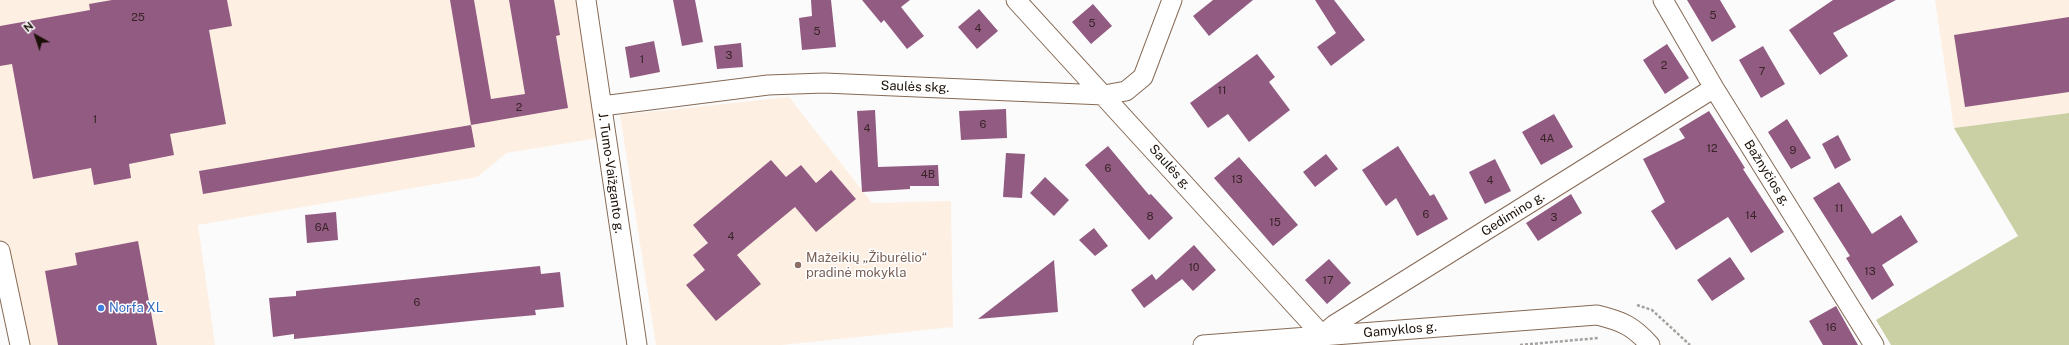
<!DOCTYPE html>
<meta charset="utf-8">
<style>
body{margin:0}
#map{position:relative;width:2069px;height:345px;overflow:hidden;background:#fbfbfb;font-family:"Public Sans",sans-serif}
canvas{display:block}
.north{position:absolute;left:16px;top:16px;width:40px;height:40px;-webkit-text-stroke:3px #fff;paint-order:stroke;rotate:320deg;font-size:11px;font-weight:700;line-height:16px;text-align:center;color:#1a1008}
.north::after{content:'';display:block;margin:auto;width:14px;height:18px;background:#1a1008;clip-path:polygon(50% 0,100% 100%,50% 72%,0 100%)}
</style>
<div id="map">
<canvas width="2069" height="345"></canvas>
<div class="north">N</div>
</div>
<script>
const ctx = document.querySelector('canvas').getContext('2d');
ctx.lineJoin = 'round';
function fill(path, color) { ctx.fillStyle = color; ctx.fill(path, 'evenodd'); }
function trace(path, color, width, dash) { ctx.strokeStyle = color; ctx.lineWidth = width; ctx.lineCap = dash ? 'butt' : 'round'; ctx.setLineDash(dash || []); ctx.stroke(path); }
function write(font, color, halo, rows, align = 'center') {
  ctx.font = font + ' "Public Sans",sans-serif'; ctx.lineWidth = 3; ctx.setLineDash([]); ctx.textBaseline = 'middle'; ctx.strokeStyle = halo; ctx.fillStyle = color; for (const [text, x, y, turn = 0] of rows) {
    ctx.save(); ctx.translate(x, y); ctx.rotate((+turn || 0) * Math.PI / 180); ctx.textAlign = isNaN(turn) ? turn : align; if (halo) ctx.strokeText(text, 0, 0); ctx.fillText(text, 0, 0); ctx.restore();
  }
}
fill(new Path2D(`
 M 0,0 L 578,0 L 598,138 L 507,153 L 477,177 L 198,225 L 215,345 L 12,345 L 0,286 Z
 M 1935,0 L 2069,0 L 2069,113 L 1954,128 Z
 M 789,97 L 872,203 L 951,201 L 953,327 L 782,345 L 656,345 L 620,115 Z`), '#feefe3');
fill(new Path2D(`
 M 2069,113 L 2069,345 L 1891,345 L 1876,320 L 2018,236 L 1954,128 Z`), '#cbcfa4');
fill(new Path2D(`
 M 112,0 L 227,0 L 232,26 L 209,30 L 226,124 L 170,134 L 174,155 L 129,164 L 131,178 L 94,185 L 91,168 L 33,179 L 12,64 L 0,66 L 0,26 L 90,10 L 89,4 Z
 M 450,0 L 474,0 L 491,99 L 525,94 L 509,0 L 554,0 L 560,35 L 556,36 L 568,108 L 471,125 Z
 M 673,0 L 695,0 L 703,42 L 682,46 Z
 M 811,0 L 831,0 L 836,47 L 802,50 L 799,18 L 812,16 Z
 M 862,0 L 910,0 L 901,7 L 924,36 L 907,49 L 884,20 L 881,23 Z
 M 1213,0 L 1253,0 L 1209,36 L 1193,16 Z
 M 1315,0 L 1334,0 L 1365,40 L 1331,66 L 1317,47 L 1336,33 Z
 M 1687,0 L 1720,0 L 1736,27 L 1712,42 Z
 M 1833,0 L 1896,0 L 1833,33 L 1848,56 L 1820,75 L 1789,30 Z
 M 1093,4 L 1112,26 L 1091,44 L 1072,22 Z
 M 979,9 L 998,31 L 977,49 L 958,27 Z
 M 2069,17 L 2069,92 L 1965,107 L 1954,35 Z
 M 654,41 L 660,72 L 630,78 L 625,47 Z
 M 741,43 L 743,67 L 717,69 L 714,46 Z
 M 1667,44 L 1689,78 L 1665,94 L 1643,60 Z
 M 1763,46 L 1785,84 L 1761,98 L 1739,60 Z
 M 1257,54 L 1275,77 L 1269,82 L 1290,110 L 1249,142 L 1228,114 L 1208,128 L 1190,103 Z
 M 1006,109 L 1007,138 L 961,140 L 959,111 Z
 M 875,110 L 878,167 L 938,165 L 939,186 L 910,186 L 910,189 L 862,192 L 857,111 Z
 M 1709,111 L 1745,168 L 1743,169 L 1784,232 L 1751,253 L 1728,217 L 1676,250 L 1651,211 L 1665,202 L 1643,159 L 1685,138 L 1679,129 Z
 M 1554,114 L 1573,147 L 1541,165 L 1522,132 Z
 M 1787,119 L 1811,158 L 1791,169 L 1768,132 Z
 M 471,125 L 475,147 L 203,194 L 199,171 Z
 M 1838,135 L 1851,160 L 1835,169 L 1822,144 Z
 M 1108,146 L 1149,195 L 1151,194 L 1173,218 L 1149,240 L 1085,165 Z
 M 1398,146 L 1430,196 L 1434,194 L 1448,219 L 1417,236 L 1396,198 L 1386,206 L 1362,170 Z
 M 1006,153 L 1025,154 L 1022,198 L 1003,197 Z
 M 1326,154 L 1338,169 L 1315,187 L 1303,172 Z
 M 1239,157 L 1298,225 L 1273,246 L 1214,178 Z
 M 1495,159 L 1511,191 L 1485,204 L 1469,172 Z
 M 771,160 L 786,177 L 801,165 L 816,183 L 831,170 L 856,199 L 816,232 L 795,207 L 737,255 L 761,284 L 716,321 L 686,285 L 705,270 L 693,255 L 708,243 L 693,225 Z
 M 1045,177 L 1069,200 L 1054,216 L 1030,193 Z
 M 1839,182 L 1872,234 L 1901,215 L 1918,242 L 1882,265 L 1894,285 L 1872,300 L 1846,258 L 1850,256 L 1813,198 Z
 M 1571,194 L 1582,213 L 1538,241 L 1526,223 Z
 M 336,212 L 338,240 L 307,243 L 305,215 Z
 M 1094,228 L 1108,246 L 1095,256 L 1079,240 Z
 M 138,241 L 157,345 L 58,345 L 45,271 L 77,265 L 75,253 Z
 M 1194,245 L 1216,270 L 1193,291 L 1182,279 L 1144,308 L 1131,290 L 1152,274 L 1156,280 Z
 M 1730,257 L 1745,279 L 1712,301 L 1697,280 Z
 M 1329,259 L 1351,283 L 1327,304 L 1305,280 Z
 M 1054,260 L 1058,312 L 978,319 Z
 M 540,266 L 541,274 L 560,272 L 564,307 L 535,310 L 536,315 L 480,320 L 294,339 L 294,334 L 273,337 L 269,298 L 296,296 L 296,291 Z
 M 1836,306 L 1858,345 L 1823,345 L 1809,321 Z`), '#925b82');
const street = new Path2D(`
 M 586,0 L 637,345
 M 1016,0 L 1322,335
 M 1663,0 L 1714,88 L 1874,345
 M 602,106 L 768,85 L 824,83 L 1104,95 L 1126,91 L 1143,77 L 1172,0
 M 0,251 L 20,345
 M 1203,345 L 1597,315 C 1622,321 1633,326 1650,345
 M 1317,345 L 1322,335 L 1334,325 L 1714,88`);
trace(street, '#866a55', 21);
trace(new Path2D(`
 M 1637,305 L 1652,310 L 1690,345
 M 1520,345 L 1598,338`), '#a5a19e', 2.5, [3, 2]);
trace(street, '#fff', 19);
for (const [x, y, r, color] of [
 [798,265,4,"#8d6e63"],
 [101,308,4,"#3f7fe0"]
]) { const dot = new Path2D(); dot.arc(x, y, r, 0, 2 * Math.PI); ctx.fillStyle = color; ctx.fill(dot); trace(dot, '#fff', 1.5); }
write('11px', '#382326', null, [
 ["5",1713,16],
 ["25",138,18],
 ["5",1092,24],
 ["4",978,29],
 ["5",817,32],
 ["3",729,56],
 ["1",642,60],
 ["2",1664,66],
 ["7",1762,72],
 ["11",1222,91],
 ["2",519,108],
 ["1",95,120],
 ["6",983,125],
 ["4",867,129],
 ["4A",1547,139],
 ["12",1712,149],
 ["9",1793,151],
 ["6",1108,169],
 ["4B",928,175],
 ["13",1237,180],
 ["4",1490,181],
 ["11",1839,209],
 ["6",1426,215],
 ["14",1751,216],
 ["8",1150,217],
 ["3",1554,218],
 ["15",1275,223],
 ["6A",322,228],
 ["4",731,237],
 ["10",1194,268],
 ["13",1870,272],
 ["17",1328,281],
 ["6",417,303],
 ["16",1831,328]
]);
write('13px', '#1a1008', '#fff', [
 ["Saulės skg.",915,87,2],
 ["Saulės g.",1170,167,48],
 ["J. Tumo-Vaižganto g.",611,173,82],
 ["Bažnyčios g.",1767,173,58],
 ["Gedimino g.",1513,214,-32],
 ["Gamyklos g.",1400,330,-5]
]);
write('13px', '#785e54', '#fff', [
 ["Mažeikių „Žiburėlio“",806,258],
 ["pradinė mokykla",806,273]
], 'left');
write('13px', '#366cbe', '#fff', [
 ["Norfa XL",109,308]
], 'left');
</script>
